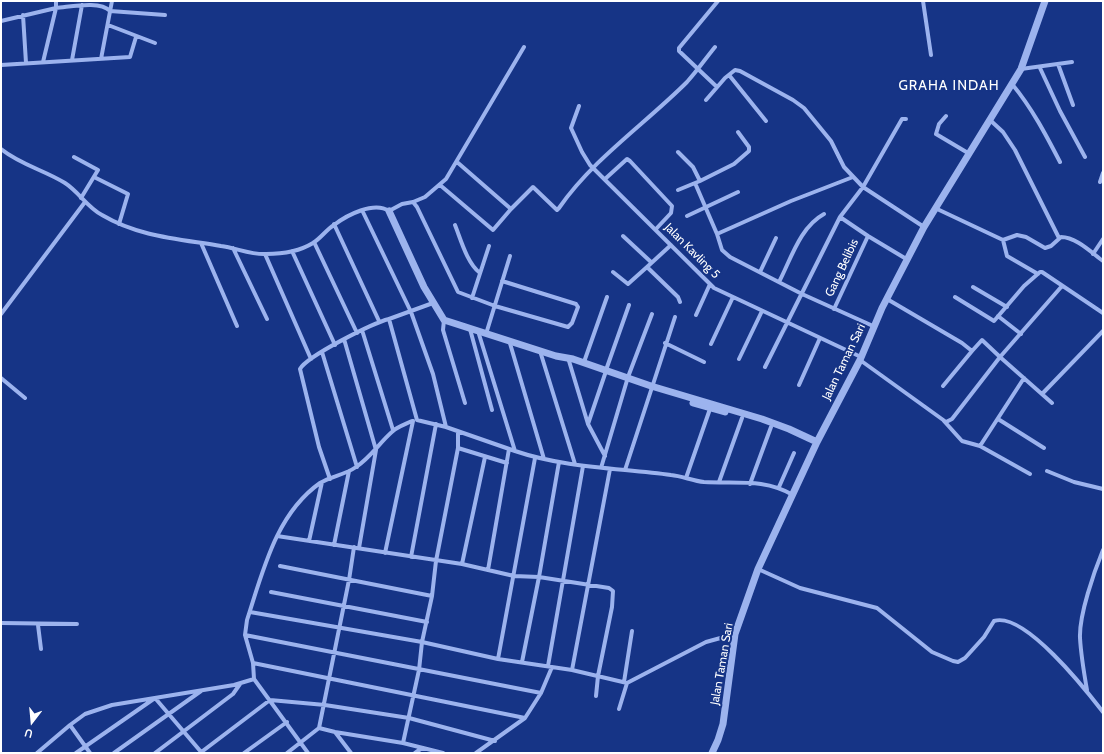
<!DOCTYPE html>
<style>
body{margin:0}
#map{position:relative;width:1104px;height:754px;overflow:hidden;background:#163486;font-family:Cabin,sans-serif}
canvas{display:block}
.frame{position:absolute;inset:0;border:2px solid #fff;pointer-events:none}
.north{position:absolute;left:12px;top:702px;width:40px;height:40px;-webkit-text-stroke:3px #163486;paint-order:stroke;rotate:196deg;font-size:11px;font-weight:700;line-height:16px;text-align:center;color:#fff}
.north::after{content:'';display:block;margin:auto;width:14px;height:18px;background:#fff;clip-path:polygon(50% 0,100% 100%,50% 72%,0 100%)}
</style>
<div id="map">
<canvas width="1104" height="754"></canvas>
<div class="frame"></div>
<div class="north">U</div>
</div>
<script>
const ctx = document.querySelector('canvas').getContext('2d');
ctx.lineJoin = 'round';
function trace(path, color, width, dash) { ctx.strokeStyle = color; ctx.lineWidth = width; ctx.lineCap = dash ? 'butt' : 'round'; ctx.setLineDash(dash || []); ctx.stroke(path); }
function write(font, color, halo, rows, align = 'center') {
  ctx.font = font + ' Cabin,sans-serif'; ctx.lineWidth = 4; ctx.setLineDash([]); ctx.textBaseline = 'middle'; ctx.strokeStyle = halo; ctx.fillStyle = color; for (const [text, x, y, turn = 0] of rows) {
    ctx.save(); ctx.translate(x, y); ctx.rotate((+turn || 0) * Math.PI / 180); ctx.textAlign = isNaN(turn) ? turn : align; if (halo) ctx.strokeText(text, 0, 0); ctx.fillText(text, 0, 0); ctx.restore();
  }
}
trace(new Path2D(`
 M 923,1 L 931,55
 M 23,15 L 26,63
 M 1,21 L 56,8 L 56,1
 M 108,25 L 155,43
 M 101,59 L 112,1
 M 72,60 L 82,5
 M 43,62 L 56,8 C 70,7 100,0 110,11 L 165,15
 M 1058,64 L 1073,105
 M 1,65 L 130,57 L 136,37
 M 1040,68 L 1060,111 L 1085,157
 M 1021,69 L 1072,62
 M 729,75 L 766,121
 M 1012,84 C 1032,108 1046,135 1060,162
 M 717,87 L 679,51 L 679,48 L 718,1
 M 706,100 L 725,78 L 735,70 L 740,71 L 793,100 L 804,108 L 831,141 L 844,167 L 863,187 L 924,227
 M 579,106 L 571,128 L 582,152 L 590,165 L 714,288 L 861,357
 M 946,116 L 939,124 L 936,134 L 968,153
 M 990,120 L 1003,132 L 1015,150 L 1059,238
 M 1,149 C 21,165 44,170 65,183 C 79,192 87,207 102,215 C 139,237 180,239 221,246 C 236,248 252,255 266,254 C 282,254 300,251 313,243 C 321,238 326,230 334,225 C 347,215 374,201 389,211 L 402,204 L 413,202 L 417,207 L 458,292 L 495,306 L 568,327 L 572,323 L 578,307 L 576,304 L 502,281
 M 678,152 L 693,167 L 700,181 L 695,183 L 717,234
 M 74,157 L 98,170 L 81,198
 M 94,177 L 128,194 L 119,224
 M 853,177 L 791,201 L 717,234 L 722,250 L 730,257 L 802,294 L 873,326
 M 605,179 L 627,159 L 630,161 L 672,206 L 671,213 L 656,229
 M 700,181 L 734,164 L 749,151 L 749,147 L 738,132
 M 1100,182 L 1103,173
 M 440,185 L 493,230 L 511,209 L 457,162
 M 678,190 L 695,183
 M 413,202 L 425,197 L 446,179 L 524,47
 M 935,208 L 1003,240 L 1017,235 L 1026,237 L 1045,248 L 1051,246 L 1061,237 C 1076,237 1092,253 1103,261
 M 511,209 L 533,187 L 557,210 L 559,208 C 593,159 645,124 687,82 C 697,71 706,58 715,47
 M 362,210 L 411,312 L 433,374 L 446,427
 M 687,216 L 738,192
 M 840,217 L 868,236 L 908,260
 M 334,224 L 379,321
 M 455,225 C 461,240 467,263 480,273
 M 623,236 L 651,262
 M 1003,240 L 1007,256 L 1038,274
 M 314,242 L 357,333
 M 201,243 L 237,326
 M 671,245 L 647,267 L 678,297 L 680,302
 M 233,248 L 267,319
 M 292,251 L 335,345
 M 265,254 L 311,359
 M 1093,254 L 1103,239
 M 613,272 L 628,284 L 647,267
 M 760,272 L 776,238
 M 779,282 C 791,259 800,227 824,214
 M 973,287 L 1007,307
 M 955,297 L 994,321 L 1024,286 L 1040,272 L 1042,272 L 1103,313
 M 472,298 L 489,246
 M 433,303 L 389,319 L 417,420 L 446,427 L 515,451
 M 834,309 L 868,236
 M 1,314 L 85,202
 M 696,315 L 710,284
 M 998,316 L 1021,334
 M 444,320 L 443,330 L 465,403
 M 470,329 L 492,410
 M 362,330 L 393,430
 M 478,331 L 515,451 C 565,468 619,468 671,475 C 682,476 693,481 704,482 C 736,484 764,478 793,495
 M 486,334 L 510,256
 M 344,339 L 376,450 L 359,548
 M 509,340 L 544,459
 M 665,343 L 704,362
 M 711,344 L 733,297
 M 540,351 L 575,464
 M 322,352 L 357,467
 M 570,358 L 569,361 L 588,424 L 605,456
 M 739,359 L 762,311
 M 860,360 L 946,422 L 952,419 L 1000,357 L 982,340 L 972,351 L 962,343 L 887,299
 M 584,362 L 607,297
 M 765,367 L 840,217 L 863,187 L 902,119 L 906,119
 M 606,370 L 629,305
 M 1,378 L 25,398
 M 799,385 L 820,338
 M 943,386 L 972,351
 M 1042,394 L 1103,331
 M 1052,403 L 1000,357 L 1062,286
 M 998,419 L 1044,448
 M 944,421 L 962,441 L 980,446 L 1030,474
 M 588,424 L 605,374
 M 980,446 L 1024,378
 M 458,448 L 507,463
 M 601,468 L 628,377 L 652,314
 M 625,470 L 675,317
 M 1047,471 L 1074,482 L 1103,489
 M 686,478 L 711,406
 M 330,479 L 319,447 L 300,369 C 307,356 373,323 389,319
 M 719,482 L 742,418
 M 750,484 L 771,427
 M 779,487 L 794,453
 M 277,536 L 462,564 L 514,576 L 539,577 L 609,588 L 613,591 L 612,607 L 598,676 L 596,696
 M 309,541 L 322,482
 M 334,545 L 349,471
 M 385,553 L 413,421
 M 411,557 L 436,424
 M 462,564 L 485,457
 M 280,566 L 432,596
 M 758,569 L 800,588 L 877,608 L 932,652 L 953,661 L 958,662 L 965,658 L 984,637 L 994,621 C 1024,611 1086,690 1103,712
 M 488,570 L 509,449
 M 271,592 L 427,622
 M 250,612 L 422,642 L 432,596 L 436,561 L 458,448 L 458,431
 M 1,623 L 77,624
 M 38,625 L 41,649
 M 245,635 L 541,693
 M 498,659 L 535,458
 M 522,662 L 539,577 L 559,462
 M 253,663 L 525,718 L 541,693 L 552,667
 M 548,666 L 583,466
 M 572,670 L 610,469
 M 624,682 L 632,631
 M 1087,690 C 1084,673 1081,655 1080,638 C 1079,615 1094,572 1103,550
 M 619,709 L 627,683
 M 319,728 L 335,732 L 403,743 L 443,753
 M 335,732 L 351,753
 M 403,743 L 419,670 L 422,642 L 498,659 L 572,670 L 627,683 L 706,642 L 735,634
 M 37,753 L 70,725
 M 76,753 L 155,698 L 202,753
 M 90,753 L 70,725 L 85,714 L 112,705 L 234,685 L 254,679
 M 114,753 L 201,691
 M 155,753 L 233,694 L 240,684
 M 200,753 L 270,700 L 325,705 L 409,718 L 495,741
 M 244,753 L 287,722
 M 287,753 L 319,728 L 349,580 L 354,547
 M 308,753 L 254,679 L 253,663 L 245,635 L 247,620 C 263,571 276,514 320,483 C 331,476 345,475 356,467 C 371,457 380,442 393,431 C 397,427 406,424 412,421
 M 415,753 L 422,748
 M 476,753 L 525,718`), '#9cb3ee', 4);
trace(new Path2D(`
 M 389,211 L 424,287 L 444,320 L 556,356 L 573,359 L 651,386 L 762,419 L 789,429 L 817,442
 M 693,403 L 725,412
 M 712,753 L 718,740 L 723,724 L 735,634 L 758,569 L 817,442 L 860,360 L 882,308 L 924,227 L 1021,69 L 1045,1`), '#9cb3ee', 7);
write('12px', '#fff', '#163486', [
 ["Jalan Kavling 5",692,251,45],
 ["Gang Belibis",842,268,-65],
 ["Jalan Taman Sari",844,362,-64],
 ["Jalan Taman Sari",722,664,-80]
]);
ctx.letterSpacing = '1px';
write('14px', '#fff', '#163486', [
 ["GRAHA INDAH",949,86]
]);
ctx.letterSpacing = '0px';
</script>
